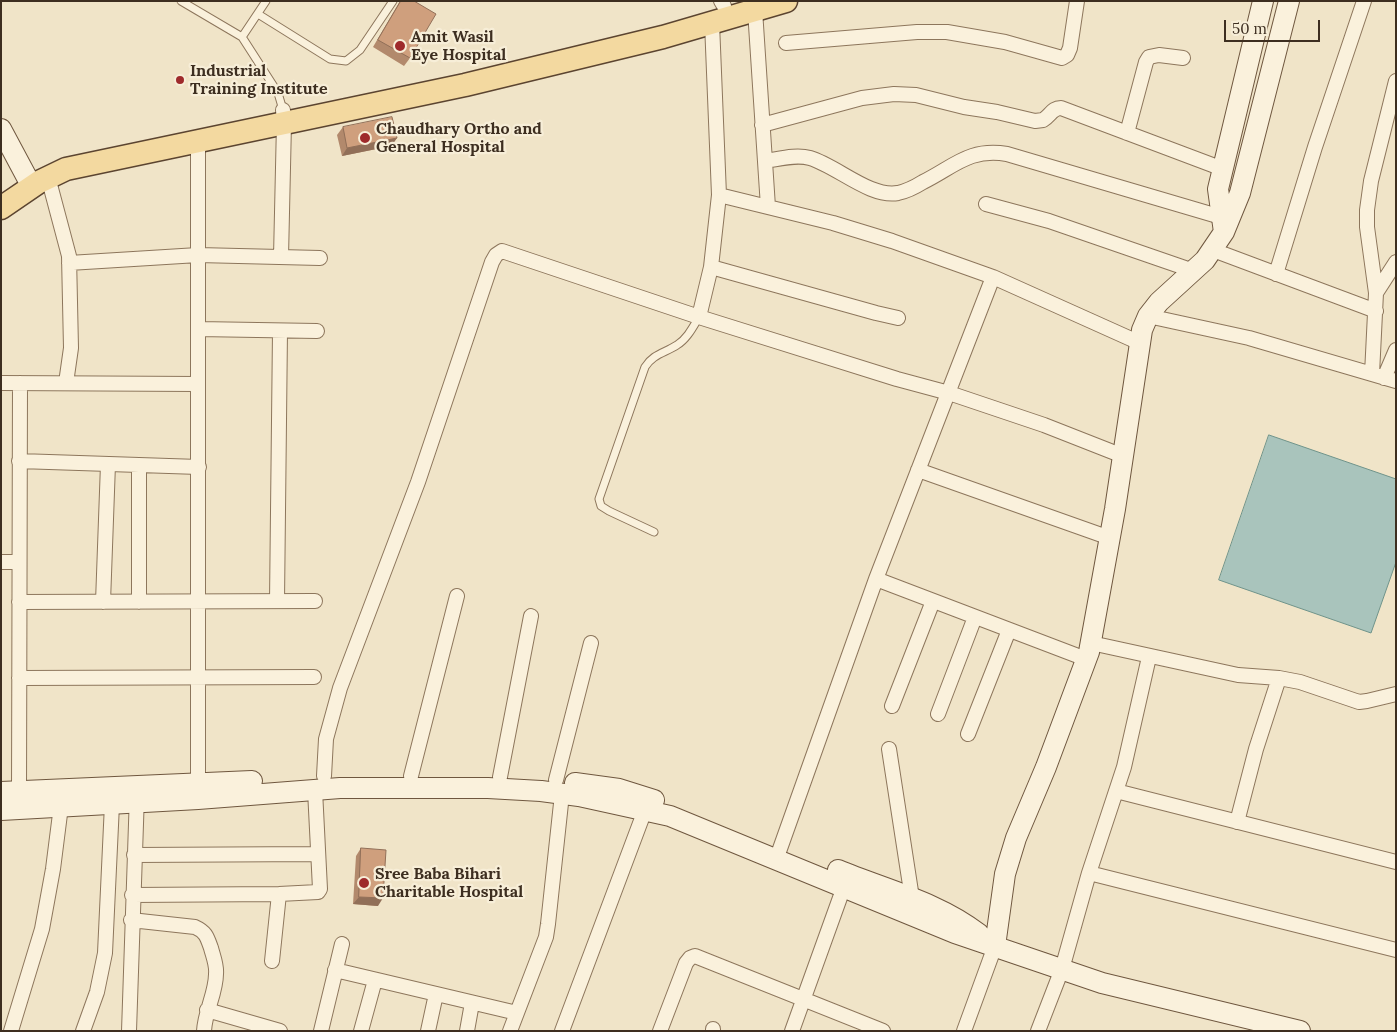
<!DOCTYPE html>
<style>
body{margin:0}
#map{position:relative;width:1397px;height:1032px;overflow:hidden;background:#f0e4c8;font-family:Lora,serif}
canvas{display:block}
.frame{position:absolute;inset:0;border:2px solid #3d2e20;pointer-events:none}
.scale{position:absolute;left:1224px;top:20px;width:96px;height:22px;box-sizing:border-box;border:2px solid #3d2e20;border-top:0;padding-left:6px;font-size:15px;line-height:18px;white-space:nowrap;color:#3d2e20;-webkit-text-stroke:4px #f7eed8;paint-order:stroke}
</style>
<div id="map">
<canvas width="1397" height="1032"></canvas>
<div class="frame"></div>
<div class="scale">50 m</div>
</div>
<script>
const ctx = document.querySelector('canvas').getContext('2d');
ctx.lineJoin = 'round';
function fill(path, color) { ctx.fillStyle = color; ctx.fill(path, 'evenodd'); }
function trace(path, color, width, dash) { ctx.strokeStyle = color; ctx.lineWidth = width; ctx.lineCap = dash ? 'butt' : 'round'; ctx.setLineDash(dash || []); ctx.stroke(path); }
function write(font, color, halo, rows, align = 'center') {
  ctx.font = font + ' Lora,serif'; ctx.lineWidth = 4.5; ctx.setLineDash([]); ctx.textBaseline = 'middle'; ctx.strokeStyle = halo; ctx.fillStyle = color; for (const [text, x, y, turn = 0] of rows) {
    ctx.save(); ctx.translate(x, y); ctx.rotate((+turn || 0) * Math.PI / 180); ctx.textAlign = isNaN(turn) ? turn : align; if (halo) ctx.strokeText(text, 0, 0); ctx.fillText(text, 0, 0); ctx.restore();
  }
}
const water = new Path2D(`
 M 1269,435 L 1396,479 L 1396,562 L 1371,633 L 1219,580 Z`);
fill(water, '#a9c4bc');
trace(water, '#6f938a', 1);
const lane = new Path2D(`
 M 181,1 L 242,37
 M 266,1 L 242,37 L 278,93 L 283,110
 M 258,14 L 330,59 L 346,61 L 360,50 L 393,1
 M 654,532 L 609,511 L 601,506 L 599,499 L 645,367 C 653,354 665,353 677,345 C 687,339 693,327 699,317`);
const street = new Path2D(`
 M 721,1 L 724,6
 M 755,10 L 768,207
 M 786,43 L 917,32 L 947,32 L 1005,42 L 1062,58 L 1067,55 L 1070,48 L 1077,1
 M 762,125 L 862,98 L 894,94 L 916,95 L 964,107 L 997,112 L 1035,121 L 1043,120 C 1051,115 1052,108 1061,108 L 1223,169
 M 1127,133 L 1146,62 L 1149,57 L 1159,55 L 1183,58
 M 765,161 C 779,159 796,154 810,158 C 837,166 870,198 898,193 C 907,191 915,187 923,182 C 955,166 969,148 1007,154 L 1221,217
 M 48,177 L 69,256 L 71,348 L 66,383
 M 719,195 L 833,223 L 892,241 L 993,277 L 1140,343
 M 986,204 L 1049,221 L 1194,271
 M 1213,250 L 1376,311
 M 281,257 L 284,123 L 283,110
 M 69,263 L 198,255 L 320,258
 M 711,267 L 876,313 L 898,318
 M 1276,274 L 1315,147 L 1364,1
 M 1376,293 L 1396,262
 M 1148,316 L 1249,338 L 1396,381
 M 699,317 L 711,267 L 719,195 L 712,23
 M 198,329 L 317,331
 M 1372,374 L 1376,293 L 1367,227 L 1367,210 L 1371,181 L 1396,81
 M 1384,378 L 1396,350
 M 1,383 L 198,384
 M 19,461 L 199,467
 M 918,470 L 1110,538
 M 1,562 L 19,562
 M 876,579 L 1086,659
 M 277,601 L 280,331
 M 19,602 L 315,601
 M 103,602 L 108,464
 M 139,602 L 139,465
 M 1091,643 L 1238,675 L 1279,678 L 1300,682 L 1359,702 L 1367,701 L 1396,694
 M 19,678 L 314,677
 M 892,706 L 933,601
 M 938,714 L 975,617
 M 968,734 L 1009,630
 M 889,749 L 912,898 L 910,903
 M 324,776 L 326,739 L 340,688 L 418,482 L 492,262 L 496,255 L 502,251 L 699,317 L 897,379 L 949,393 L 1044,425 L 1123,456
 M 411,776 L 457,596
 M 500,777 L 531,616
 M 556,780 L 591,643
 M 198,790 L 198,141
 M 19,791 L 20,383
 M 1116,791 L 1396,862
 M 1237,822 L 1256,749 L 1279,678
 M 134,855 L 318,854
 M 776,860 L 876,579 L 993,277
 M 1089,873 L 1396,950
 M 132,895 L 279,894 L 318,892 L 320,889 L 315,790
 M 131,920 L 195,927 C 206,932 207,937 211,948 C 213,956 217,965 216,974 C 216,993 205,1011 204,1031
 M 272,961 L 279,894
 M 335,970 L 517,1013
 M 207,1010 L 280,1031
 M 11,1031 L 42,929 L 53,869 L 61,806
 M 83,1031 L 97,992 L 105,953 L 112,804
 M 129,1031 L 137,794
 M 321,1031 L 342,944
 M 361,1031 L 375,980
 M 428,1031 L 436,994
 M 467,1031 L 472,1003
 M 510,1031 L 546,937 L 548,924 L 562,794
 M 562,1031 L 645,810
 M 660,1031 L 686,963 L 690,958 L 695,956 L 883,1031
 M 713,1031 L 713,1029
 M 792,1031 L 846,881
 M 964,1031 L 995,946
 M 1038,1031 L 1062,969 L 1089,873 L 1124,767 L 1149,657`);
const secondary = new Path2D(`
 M 1,129 L 32,187
 M 1224,232 L 1218,189 L 1263,1
 M 575,783 L 619,789 L 654,800
 M 1,792 L 252,781
 M 1,810 L 198,799 L 340,788 L 488,788 L 541,791 L 579,796 L 670,816 L 955,933 L 1102,983 L 1300,1031
 M 838,870 C 886,890 938,902 979,934
 M 995,946 L 1005,874 L 1016,838 L 1046,767 L 1089,652 L 1115,509 L 1142,330 L 1148,316 L 1159,302 L 1205,260 L 1224,232 L 1240,193 L 1289,1`);
const primary = new Path2D(`
 M 1,208 L 39,182 L 66,169 L 465,85 L 663,37 L 786,1`);
trace(lane, '#8d765c', 9);
trace(street, '#8d765c', 16);
trace(secondary, '#6f573f', 22);
trace(primary, '#5b4430', 25);
trace(lane, '#faf1dc', 7);
trace(street, '#faf1dc', 14);
trace(secondary, '#faf1dc', 20);
trace(primary, '#f3d9a0', 22);
fill(new Path2D(`
 M 400,1 L 414,1 L 410,58 L 404,66 L 373,47 Z
 M 343,127 L 397,138 L 391,146 L 342,156 L 337,135 Z
 M 361,848 L 378,906 L 353,904 L 356,856 Z`), '#b2896c');
fill(new Path2D(`
 M 397,138 L 391,146 L 342,156 L 347,148 Z
 M 359,897 L 383,898 L 378,906 L 353,904 Z`), '#916f58');
const building = new Path2D(`
 M 401,1 L 414,1 L 436,14 L 410,58 L 378,40 Z
 M 392,117 L 397,138 L 347,148 L 343,127 Z
 M 361,848 L 386,850 L 383,898 L 359,897 Z`);
fill(building, '#cf9f7d');
trace(building, '#916f58', 1);
for (const [x, y, r, color] of [
 [400,46,6,"#9e2a2b"],
 [180,80,5,"#9e2a2b"],
 [365,138,6,"#9e2a2b"],
 [364,883,6,"#9e2a2b"]
]) { const dot = new Path2D(); dot.arc(x, y, r, 0, 2 * Math.PI); ctx.fillStyle = color; ctx.fill(dot); trace(dot, '#f7eed8', 2); }
write('bold 16px', '#3d2e20', '#f7eed8', [
 ["Amit Wasil",411,37],
 ["Eye Hospital",411,55],
 ["Industrial",190,71],
 ["Training Institute",190,89],
 ["Chaudhary Ortho and",376,129],
 ["General Hospital",376,147],
 ["Sree Baba Bihari",375,874],
 ["Charitable Hospital",375,892]
], 'left');
</script>
